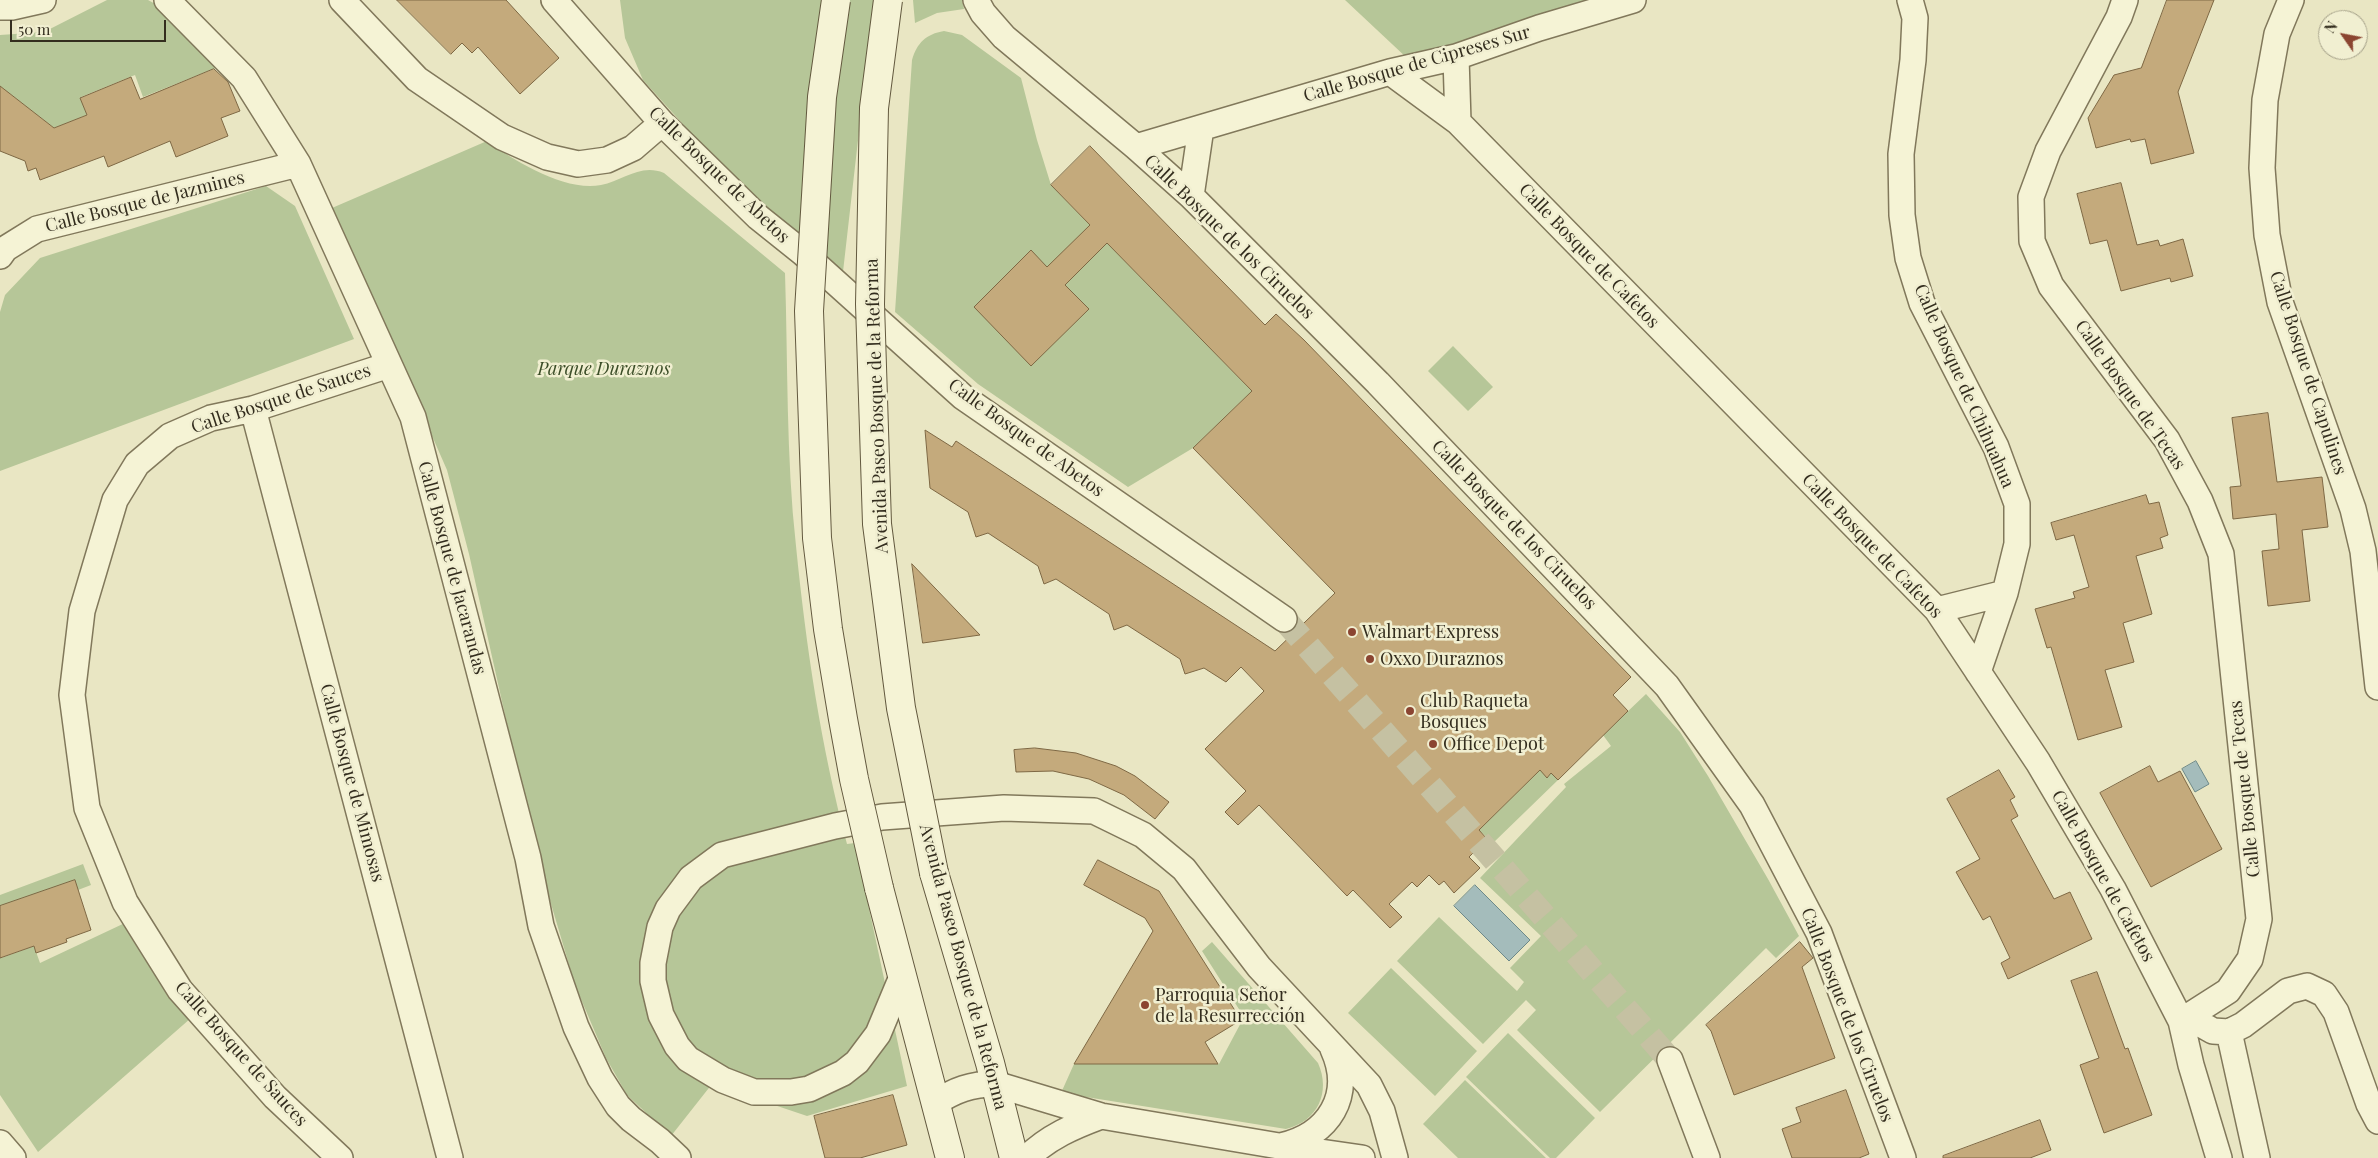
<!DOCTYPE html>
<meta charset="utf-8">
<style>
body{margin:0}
#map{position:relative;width:2378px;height:1158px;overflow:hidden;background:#e9e6c3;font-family:"Playfair Display",serif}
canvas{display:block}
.north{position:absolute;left:2318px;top:10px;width:50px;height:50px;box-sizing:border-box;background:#f1efd1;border:1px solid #a5a189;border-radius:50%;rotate:303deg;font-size:14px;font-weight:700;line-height:20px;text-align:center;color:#332d1e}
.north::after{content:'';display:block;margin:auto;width:18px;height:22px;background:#8b4531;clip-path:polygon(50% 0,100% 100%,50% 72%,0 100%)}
.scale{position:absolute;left:10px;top:20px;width:156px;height:22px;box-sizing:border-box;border:2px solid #332d1e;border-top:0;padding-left:6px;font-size:15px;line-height:18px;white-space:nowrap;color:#332d1e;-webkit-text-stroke:4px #f1efd1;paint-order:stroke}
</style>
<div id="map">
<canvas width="2378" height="1158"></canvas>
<div class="north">N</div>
<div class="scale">50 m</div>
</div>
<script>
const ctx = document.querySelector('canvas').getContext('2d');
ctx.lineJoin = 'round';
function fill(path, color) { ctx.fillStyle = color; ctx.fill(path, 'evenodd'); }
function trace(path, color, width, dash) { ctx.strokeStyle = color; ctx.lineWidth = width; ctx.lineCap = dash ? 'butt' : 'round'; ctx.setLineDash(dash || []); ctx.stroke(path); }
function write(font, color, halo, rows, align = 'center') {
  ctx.font = font + ' "Playfair Display",serif'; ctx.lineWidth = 5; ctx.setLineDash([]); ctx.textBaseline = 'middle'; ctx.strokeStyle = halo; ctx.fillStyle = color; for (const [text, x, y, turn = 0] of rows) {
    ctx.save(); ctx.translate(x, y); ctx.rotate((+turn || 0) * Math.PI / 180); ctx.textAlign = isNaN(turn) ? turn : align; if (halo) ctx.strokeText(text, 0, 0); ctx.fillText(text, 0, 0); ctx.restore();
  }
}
fill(new Path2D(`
 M 107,0 L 148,0 L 159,6 L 221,66 L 143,97 L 135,75 L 81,97 L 87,115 L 54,128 L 10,94 L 0,98 L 0,35 L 44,32 Z
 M 620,0 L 874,0 L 840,298 L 643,80 L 625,38 Z
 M 913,0 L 962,0 L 964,9 L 937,13 L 915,23 Z
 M 1345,0 L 1607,0 L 1408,59 Z
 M 944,31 L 962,35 L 1021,78 L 1037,140 L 1051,185 L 1252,391 L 1193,448 L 1128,487 L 978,384 L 895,312 L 912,60 C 917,43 926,34 944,31 Z
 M 487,141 C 515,161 565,192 601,185 C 623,181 640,163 664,173 L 785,273 C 788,364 786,456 796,546 C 806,646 821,747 847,844 L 855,843 L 907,1086 L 807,1116 L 712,1084 L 671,1136 L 627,1095 L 606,1058 L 575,985 L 536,853 L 469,554 L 447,470 L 332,208 Z
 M 266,186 L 295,206 L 354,339 L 0,471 L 0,312 L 5,295 L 40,258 Z
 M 1453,346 L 1493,387 L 1468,411 L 1428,371 Z
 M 1646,694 L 1680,732 L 1708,776 L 1768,879 L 1799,936 L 1776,958 L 1766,948 L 1600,1112 L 1517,1030 L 1536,1010 L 1526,1000 L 1483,1044 L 1397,961 L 1439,917 L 1517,991 L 1524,982 L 1510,968 L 1541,936 L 1480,878 L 1566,787 L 1564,784 L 1611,746 L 1603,735 Z
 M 1540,770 L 1548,777 L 1551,773 L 1558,780 L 1493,843 L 1479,830 Z
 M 83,864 L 91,885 L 78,890 L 0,906 L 0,895 Z
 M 127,922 L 191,1018 L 38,1152 L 0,1095 L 0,956 L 1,958 L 34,946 L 40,963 Z
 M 1212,942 L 1318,1063 C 1331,1092 1318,1121 1286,1129 L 1061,1093 L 1074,1064 L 1219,1064 L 1244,1017 L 1202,951 Z
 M 1391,968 L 1477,1051 L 1435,1096 L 1348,1013 Z
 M 1508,1033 L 1595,1118 L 1556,1158 L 1550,1158 L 1466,1077 Z
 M 1465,1080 L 1546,1158 L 1458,1158 L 1423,1124 Z`), '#b6c698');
const water = new Path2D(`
 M 2196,761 L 2209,784 L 2195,792 L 2182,769 Z
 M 1475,885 L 1530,940 L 1509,961 L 1454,906 Z`);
fill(water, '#a4bcbb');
trace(water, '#6d8989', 1);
const building = new Path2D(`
 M 397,0 L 506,0 L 559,58 L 520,94 L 478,47 L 472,53 L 462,43 L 451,54 Z
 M 2167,0 L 2214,0 L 2178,92 L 2194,153 L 2151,164 L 2145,139 L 2131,142 L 2130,139 L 2096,148 L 2088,118 L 2114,75 L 2141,68 Z
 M 214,69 L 228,82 L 240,111 L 221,118 L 228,136 L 176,157 L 170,141 L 108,167 L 104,156 L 40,180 L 36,168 L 28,171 L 25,161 L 0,151 L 0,86 L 54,128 L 87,115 L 80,98 L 131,77 L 140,99 Z
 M 1090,146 L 1265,325 L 1276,314 L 1304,340 L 1631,677 L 1613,695 L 1628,711 L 1558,780 L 1551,773 L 1547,778 L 1540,770 L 1479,830 L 1487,839 L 1469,857 L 1480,868 L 1454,893 L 1444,881 L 1439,885 L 1429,875 L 1417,887 L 1412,882 L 1389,904 L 1402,917 L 1390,928 L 1353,890 L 1347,896 L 1259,805 L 1238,825 L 1225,812 L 1246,791 L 1205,749 L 1264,691 L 1241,667 L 1226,682 L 1204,668 L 1185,674 L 1180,659 L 1127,625 L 1114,630 L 1109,614 L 1056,579 L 1044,584 L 1038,566 L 988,533 L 976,537 L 968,512 L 930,488 L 925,430 L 952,447 L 956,441 L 1275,651 L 1335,593 L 1193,448 L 1252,391 L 1107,243 L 1065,285 L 1089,309 L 1031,366 L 974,307 L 1031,250 L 1047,267 L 1090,225 L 1051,185 Z
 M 2121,183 L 2137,245 L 2158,240 L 2160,246 L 2183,239 L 2193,276 L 2171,282 L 2170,278 L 2121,291 L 2107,240 L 2090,244 L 2077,194 Z
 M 2268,413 L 2277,482 L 2322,477 L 2328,527 L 2302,530 L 2310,601 L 2268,606 L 2262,551 L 2279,549 L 2276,514 L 2233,519 L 2230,487 L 2241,486 L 2232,418 Z
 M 2146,495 L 2149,504 L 2159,502 L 2168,535 L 2160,538 L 2163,548 L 2136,556 L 2152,614 L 2123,623 L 2134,662 L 2105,670 L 2122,727 L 2078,740 L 2051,647 L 2047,648 L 2035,609 L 2075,598 L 2073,592 L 2089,587 L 2074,535 L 2056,540 L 2051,523 Z
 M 912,564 L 980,635 L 923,643 Z
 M 1035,748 L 1076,753 L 1116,766 L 1135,776 L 1169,802 L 1155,819 L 1124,795 L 1089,779 L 1053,771 L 1016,772 L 1014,750 Z
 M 2150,766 L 2158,782 L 2180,771 L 2222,849 L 2151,887 L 2100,793 Z
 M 1999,770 L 2015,797 L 2010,800 L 2018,816 L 2011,820 L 2054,899 L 2070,892 L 2092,939 L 2008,979 L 2001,963 L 2010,958 L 1990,916 L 1983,920 L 1956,872 L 1980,859 L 1947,799 Z
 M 1098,860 L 1159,891 L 1241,1020 L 1205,1042 L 1218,1064 L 1074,1064 L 1153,931 L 1145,918 L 1084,885 Z
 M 75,880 L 91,930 L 66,939 L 67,942 L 36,953 L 34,946 L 0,958 L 0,906 Z
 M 1800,942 L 1813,958 L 1802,967 L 1835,1058 L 1734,1095 L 1711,1031 L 1706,1025 Z
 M 2097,972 L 2125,1049 L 2128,1048 L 2152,1115 L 2104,1133 L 2080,1065 L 2099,1058 L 2071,981 Z
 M 1846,1090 L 1869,1154 L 1859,1158 L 1792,1158 L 1782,1129 L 1801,1122 L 1796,1108 Z
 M 893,1095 L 907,1145 L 860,1158 L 825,1158 L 814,1116 Z
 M 2040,1120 L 2051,1150 L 2030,1158 L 1943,1158 L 1943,1156 Z`);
fill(building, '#c4aa7c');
trace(building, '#7e6844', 1);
trace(new Path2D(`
 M 1284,619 L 1670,1060`), '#c5c1a2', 25, [25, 12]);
const minor = new Path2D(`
 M 167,0 L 244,78 L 298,164 L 413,417 L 528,858 L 541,926 L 576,1027 L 600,1078 L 618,1106 L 631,1119 L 660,1141 L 678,1158
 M 342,0 L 417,79 L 502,137 L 547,157 L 578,164 L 607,160 L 633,148 L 662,123
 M 554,0 L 662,123 L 758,217 L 803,253 L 963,397 L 1284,619
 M 976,0 L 983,13 L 1004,37 L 1136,147 L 1191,196 L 1378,383 L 1667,686 L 1752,805 L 1819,933 L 1903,1158
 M 1910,0 L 1915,18 L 1913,60 L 1901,154 L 1902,215 L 1908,258 L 1922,303 L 1996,447 L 2017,504 L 2017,544 L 2005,593 L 1978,672
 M 2125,0 L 2119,17 L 2048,151 L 2031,197 L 2032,241 L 2051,286 L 2167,440 L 2200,501 L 2221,554 L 2259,919 L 2250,959 L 2228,991 L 2181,1021
 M 2291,0 L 2277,34 L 2265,100 L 2262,168 L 2267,235 L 2280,302 L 2353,509 L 2363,551 L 2378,687
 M 0,7 L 12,7 L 43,0
 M 1456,57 L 1458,122
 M 1390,72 L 1458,122 L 1937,610 L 2038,762 L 2113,889 L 2181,1021 L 2191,1065 L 2219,1158
 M 1136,147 L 1390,72 L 1456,57 L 1539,28 L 1633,0
 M 1191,196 L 1201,128
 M 0,256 L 5,249 L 37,229 L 298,164
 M 253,409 L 450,1158
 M 1937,610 L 2005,593
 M 901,979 L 878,1034 L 857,1062 L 843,1073 L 809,1089 L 791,1092 L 754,1092 L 723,1080 L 688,1059 L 677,1046 L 661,1015 L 653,981 L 653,963 L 660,927 L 668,909 L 691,878 L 722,855 L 835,826 L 882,817 L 1004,808 L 1094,811 L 1143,835 L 1184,869 L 1259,967 L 1369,1085 L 1382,1111 L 1395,1158
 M 2188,1017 L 2213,1031 L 2229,1032 L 2243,1025 L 2288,991 L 2307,986 L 2324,994 L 2336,1012 L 2369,1104 L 2378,1121
 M 2229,1032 L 2257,1158
 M 1670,1060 L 1707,1158
 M 935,1103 C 955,1090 971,1084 995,1084 L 1101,1116 L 1279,1146 L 1362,1158
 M 0,1143 L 13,1158
 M 1281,1146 C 1329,1135 1354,1095 1333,1049
 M 340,1158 L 275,1097 L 180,990 L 125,902 L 87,808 L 72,695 L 82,611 L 115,500 L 137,464 L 170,436 L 211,418 L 253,409 L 389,365
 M 1027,1158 C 1048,1137 1074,1126 1101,1116`);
const secondary = new Path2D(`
 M 934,873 L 990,1063 L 1014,1158
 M 879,888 L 950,1158`);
trace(minor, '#81785b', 28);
trace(secondary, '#63593f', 30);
trace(minor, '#f5f3d5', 25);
trace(secondary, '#f5f3d5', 28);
const secondaryBridge = new Path2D(`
 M 836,0 L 822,97 L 809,311 L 817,538 L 828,629 L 843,719 L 854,779 L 879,888
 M 888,0 L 874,108 L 870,304 L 877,524 L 901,708 L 934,873`);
trace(secondaryBridge, '#63593f', 30, []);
trace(secondaryBridge, '#f5f3d5', 28);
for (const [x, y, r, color] of [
 [1352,632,5,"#8b4531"],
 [1370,659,5,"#8b4531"],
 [1410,711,5,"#8b4531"],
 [1433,744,5,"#8b4531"],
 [1145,1005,5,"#8b4531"]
]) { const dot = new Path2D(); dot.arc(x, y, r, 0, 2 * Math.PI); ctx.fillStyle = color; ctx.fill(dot); trace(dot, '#f1efd1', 2); }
write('18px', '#332d1e', '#f1efd1', [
 ["Calle Bosque de Cipreses Sur",1417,64,-16],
 ["Calle Bosque de Abetos",719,175,44],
 ["Calle Bosque de Jazmines",145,202,-14],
 ["Calle Bosque de los Ciruelos",1229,237,44],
 ["Calle Bosque de Cafetos",1589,256,46],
 ["Calle Bosque de Capulines",2308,373,72],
 ["Calle Bosque de Chihuahua",1964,386,66],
 ["Calle Bosque de Tecas",2130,395,55],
 ["Calle Bosque de Sauces",281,399,-18],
 ["Avenida Paseo Bosque de la Reforma",877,406,-92],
 ["Calle Bosque de Abetos",1026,438,36],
 ["Calle Bosque de los Ciruelos",1514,525,46],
 ["Calle Bosque de Cafetos",1872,546,46],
 ["Calle Bosque de Jacarandas",452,568,75],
 ["Calle Bosque de Mimosas",352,783,75],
 ["Calle Bosque de Tecas",2245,789,-96],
 ["Calle Bosque de Cafetos",2103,876,61],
 ["Avenida Paseo Bosque de la Reforma",963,967,75],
 ["Calle Bosque de los Ciruelos",1847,1015,69],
 ["Calle Bosque de Sauces",241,1054,48]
]);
write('italic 18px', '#3b4d27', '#f1efd1', [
 ["Parque Duraznos",604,369]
]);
write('18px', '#332d1e', '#f1efd1', [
 ["Walmart Express",1362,632],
 ["Oxxo Duraznos",1380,659],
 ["Club Raqueta",1420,701],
 ["Bosques",1420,722],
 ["Office Depot",1443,744],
 ["Parroquia Señor",1155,995],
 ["de la Resurrección",1155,1016]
], 'left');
</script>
